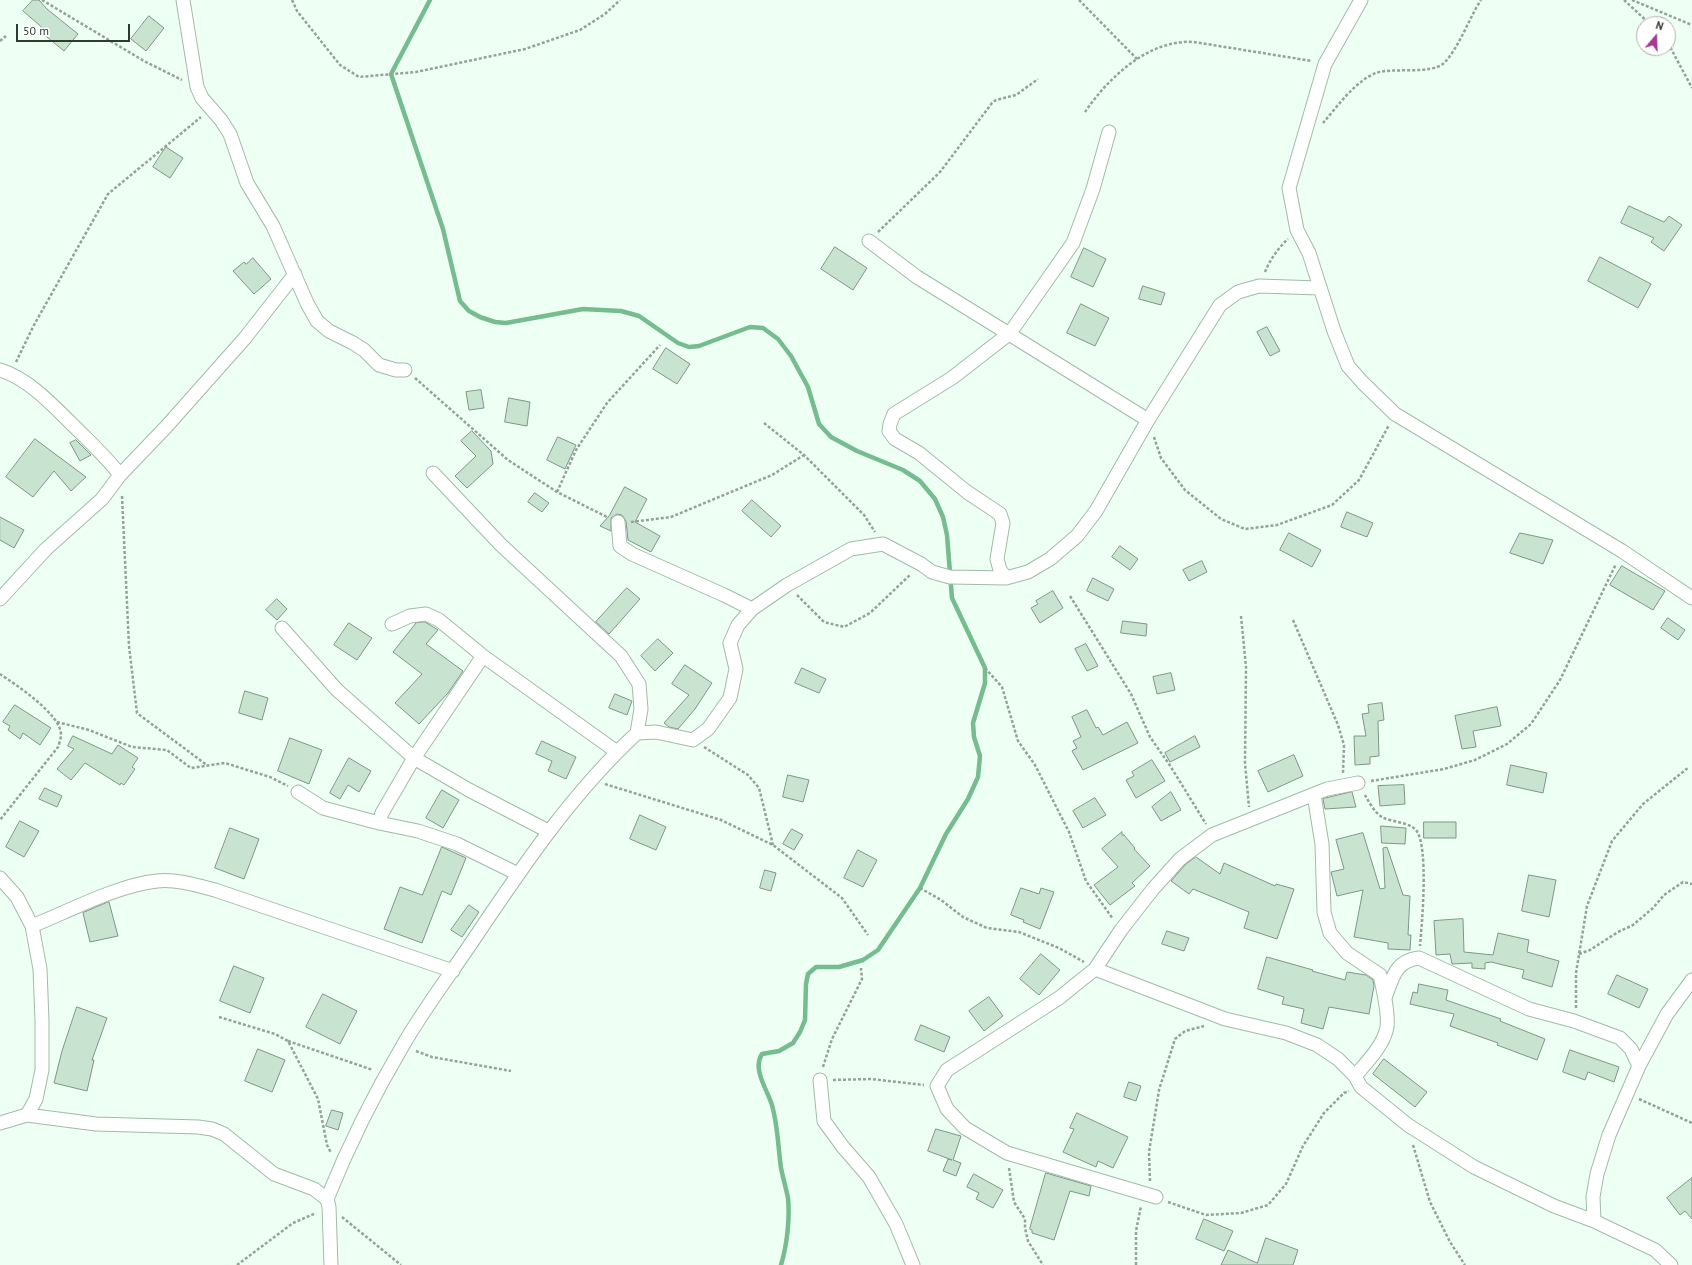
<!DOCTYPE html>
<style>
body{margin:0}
#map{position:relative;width:1692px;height:1265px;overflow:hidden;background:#eefff3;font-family:"PT Sans",sans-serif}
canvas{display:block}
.north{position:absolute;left:1636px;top:16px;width:40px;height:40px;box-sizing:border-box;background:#fff;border:1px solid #acb0ad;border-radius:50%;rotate:19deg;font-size:11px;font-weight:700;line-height:16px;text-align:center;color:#2f3a32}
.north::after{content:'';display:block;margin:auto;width:14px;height:18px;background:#a73895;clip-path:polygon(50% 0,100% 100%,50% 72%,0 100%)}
.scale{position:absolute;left:16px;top:24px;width:114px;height:18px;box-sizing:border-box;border:2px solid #2f3a32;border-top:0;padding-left:5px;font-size:12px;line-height:14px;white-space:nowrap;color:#2f3a32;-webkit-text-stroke:3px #fff;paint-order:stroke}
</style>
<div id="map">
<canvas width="1692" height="1265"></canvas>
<div class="north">N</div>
<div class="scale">50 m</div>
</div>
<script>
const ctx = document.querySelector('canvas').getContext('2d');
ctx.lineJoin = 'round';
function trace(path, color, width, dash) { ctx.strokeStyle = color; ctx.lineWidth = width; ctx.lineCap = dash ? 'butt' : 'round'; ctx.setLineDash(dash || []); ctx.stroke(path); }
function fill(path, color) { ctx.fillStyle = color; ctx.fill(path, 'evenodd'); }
trace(new Path2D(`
 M 430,0 L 391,74 L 443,229 L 460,301 L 469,311 L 480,317 L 495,322 L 506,323 L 583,309 L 621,311 L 639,316 L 678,343 L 689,347 L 699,346 L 750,327 L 763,328 L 778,339 L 791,356 L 808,387 L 819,424 L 831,437 L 857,451 L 903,470 L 920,481 L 935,499 L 943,517 L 947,535 L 952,598 L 985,668 L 985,683 L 973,723 L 974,737 L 980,756 L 978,777 L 968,799 L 946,834 L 920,888 L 878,950 L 863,960 L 839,967 L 816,967 L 808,974 L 806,984 L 805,1020 L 800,1032 L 793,1043 L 779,1051 L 762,1054 C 752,1069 767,1089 772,1105 C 778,1126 778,1147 781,1168 C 783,1178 786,1188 788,1198 C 790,1219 787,1245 781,1265`), '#75bc8e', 4.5);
const building = new Path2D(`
 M 33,0 L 39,0 L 47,9 L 78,34 L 64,51 L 42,33 L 45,30 L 23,11 Z
 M 149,16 L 164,28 L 146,51 L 131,39 Z
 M 166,147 L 183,158 L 170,178 L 153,167 Z
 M 1629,206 L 1664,222 L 1669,216 L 1682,225 L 1664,251 L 1651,242 L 1654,238 L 1621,223 Z
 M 835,247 L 867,268 L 853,290 L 821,269 Z
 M 1084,248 L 1106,259 L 1093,287 L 1071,277 Z
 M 1600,257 L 1651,284 L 1638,308 L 1588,281 Z
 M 253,258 L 271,279 L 254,294 L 233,271 L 244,262 L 246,264 Z
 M 1143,286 L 1165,293 L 1161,305 L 1139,299 Z
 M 1081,304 L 1109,318 L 1095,346 L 1067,333 Z
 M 1267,327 L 1280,351 L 1270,356 L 1257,332 Z
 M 666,348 L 690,364 L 677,384 L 653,369 Z
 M 481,390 L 484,408 L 469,410 L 466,392 Z
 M 509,398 L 530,402 L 527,426 L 505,422 Z
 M 472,431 L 491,451 L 493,464 L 467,488 L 455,476 L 476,456 L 461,441 Z
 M 558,437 L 576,445 L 565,469 L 547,460 Z
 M 35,439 L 86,477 L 71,491 L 54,471 L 33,497 L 6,477 Z
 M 76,440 L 91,455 L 80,461 L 70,443 Z
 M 625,487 L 647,499 L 635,522 L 660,536 L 651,552 L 628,540 L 626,521 L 622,515 L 617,514 L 611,518 L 611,531 L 600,526 L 609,516 Z
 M 535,493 L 549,503 L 542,512 L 528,502 Z
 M 752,500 L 781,526 L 771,537 L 742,511 Z
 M 1347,512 L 1373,523 L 1367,537 L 1341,527 Z
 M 0,517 L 24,530 L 14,548 L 0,540 Z
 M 1289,533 L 1321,550 L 1312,567 L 1280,550 Z
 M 1520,533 L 1553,540 L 1543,564 L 1510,553 Z
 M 1120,546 L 1138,559 L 1130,570 L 1112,557 Z
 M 1202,561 L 1207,572 L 1189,581 L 1183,570 Z
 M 1622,566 L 1665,591 L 1653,610 L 1610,585 Z
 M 1093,578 L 1114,589 L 1108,601 L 1087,591 Z
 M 627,588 L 640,599 L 609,634 L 596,622 Z
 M 1053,591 L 1063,608 L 1040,623 L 1031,608 L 1038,604 L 1036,601 Z
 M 277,599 L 287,609 L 277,620 L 266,610 Z
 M 1668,618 L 1685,630 L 1678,640 L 1661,628 Z
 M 1123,621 L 1147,624 L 1146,636 L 1121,633 Z
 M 425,622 L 438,630 L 426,644 L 463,671 L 448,693 L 419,724 L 395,703 L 422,674 L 393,652 L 416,623 Z
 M 349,623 L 372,638 L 357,660 L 334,645 Z
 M 658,639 L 673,653 L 655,671 L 641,656 Z
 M 1086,644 L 1098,666 L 1087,671 L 1075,649 Z
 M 685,665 L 712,683 L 695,709 L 678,729 L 669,727 L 664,723 L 689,695 L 672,684 Z
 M 802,668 L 826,679 L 819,693 L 795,683 Z
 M 1171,673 L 1175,690 L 1157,694 L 1153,677 Z
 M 245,691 L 268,698 L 262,720 L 239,713 Z
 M 615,694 L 632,701 L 627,715 L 609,708 Z
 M 1382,703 L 1384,720 L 1378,721 L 1379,756 L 1370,757 L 1370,764 L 1355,765 L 1354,736 L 1366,736 L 1362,714 L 1369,713 L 1368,705 Z
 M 15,705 L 51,728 L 40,745 L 23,733 L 20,739 L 8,730 L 10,726 L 3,722 Z
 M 1497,707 L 1501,726 L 1473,731 L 1476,747 L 1462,749 L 1455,716 Z
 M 1087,710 L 1096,728 L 1098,727 L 1103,735 L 1127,722 L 1138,743 L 1083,770 L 1072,751 L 1077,748 L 1073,741 L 1081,737 L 1072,717 Z
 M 73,736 L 112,754 L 118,745 L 138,758 L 132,767 L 135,769 L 124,785 L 121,783 L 120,785 L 85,763 L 71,780 L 57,769 L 74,749 L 68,746 Z
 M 1195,736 L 1200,747 L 1170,762 L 1165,753 Z
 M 290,738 L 322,750 L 309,784 L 278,771 Z
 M 542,741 L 576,757 L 566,779 L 548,771 L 552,761 L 536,754 Z
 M 1294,755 L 1303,776 L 1268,792 L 1258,771 Z
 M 349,758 L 371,771 L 359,792 L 348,785 L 340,799 L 330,793 Z
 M 1152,760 L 1165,781 L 1136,798 L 1126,780 L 1134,776 L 1132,772 Z
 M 1511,765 L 1547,773 L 1543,793 L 1507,785 Z
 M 788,775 L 809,780 L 803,802 L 783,797 Z
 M 1404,785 L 1405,804 L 1380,806 L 1378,786 Z
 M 45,788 L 62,796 L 57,807 L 39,799 Z
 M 442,790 L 459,800 L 443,828 L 426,818 Z
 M 1171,792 L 1181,810 L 1161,821 L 1152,807 Z
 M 1352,792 L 1356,807 L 1325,809 L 1323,799 Z
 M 1095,798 L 1106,815 L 1083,828 L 1073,811 Z
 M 640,815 L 666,827 L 656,850 L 630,839 Z
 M 20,821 L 39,831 L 24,857 L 6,847 Z
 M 1424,822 L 1456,822 L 1456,838 L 1424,838 Z
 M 1381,826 L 1406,828 L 1405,844 L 1382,843 Z
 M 230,828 L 259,839 L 244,879 L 215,868 Z
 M 792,829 L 803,835 L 794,850 L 783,844 Z
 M 1122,832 L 1122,835 L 1124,835 L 1135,848 L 1134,849 L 1150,866 L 1132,883 L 1135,886 L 1110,905 L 1094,885 L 1118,867 L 1102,849 Z
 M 1363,833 L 1380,889 L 1385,888 L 1383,848 L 1387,847 L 1403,895 L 1410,896 L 1408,935 L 1411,935 L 1410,950 L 1388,949 L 1388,943 L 1354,937 L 1363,890 L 1337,896 L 1331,872 L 1344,869 L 1336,840 Z
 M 442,847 L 466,858 L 451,895 L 442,891 L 422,943 L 384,929 L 400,887 L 422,895 Z
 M 858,850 L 877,860 L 863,887 L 844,878 Z
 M 1196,857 L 1220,874 L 1224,863 L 1275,886 L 1276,884 L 1294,889 L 1277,939 L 1244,928 L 1249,912 L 1193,889 L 1189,894 L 1171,881 L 1185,865 Z
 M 765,870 L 776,873 L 771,891 L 760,888 Z
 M 1529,875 L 1556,880 L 1549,917 L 1522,911 Z
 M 1021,888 L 1039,894 L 1041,888 L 1054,892 L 1040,929 L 1023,922 L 1024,920 L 1011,915 Z
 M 109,902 L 118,936 L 90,942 L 83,913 Z
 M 469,905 L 479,912 L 462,937 L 451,930 Z
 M 1463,919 L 1464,952 L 1493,955 L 1498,933 L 1529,940 L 1527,952 L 1559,961 L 1552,987 L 1522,978 L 1524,970 L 1491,962 L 1485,963 L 1485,969 L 1472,968 L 1472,963 L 1452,964 L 1450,954 L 1436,955 L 1434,921 Z
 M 1167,931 L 1189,938 L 1184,951 L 1162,944 Z
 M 1041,954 L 1060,970 L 1039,995 L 1020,979 Z
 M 1267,957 L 1313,970 L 1312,971 L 1345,980 L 1347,972 L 1366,975 L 1373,980 L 1374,986 L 1369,1014 L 1329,1007 L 1323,1029 L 1301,1023 L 1304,1009 L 1282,1004 L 1284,997 L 1258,989 Z
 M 234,966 L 264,978 L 250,1013 L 220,1001 Z
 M 1617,975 L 1648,989 L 1639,1008 L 1608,994 Z
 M 1419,984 L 1448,990 L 1446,1000 L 1501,1019 L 1500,1021 L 1545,1039 L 1537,1060 L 1497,1045 L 1498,1043 L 1450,1026 L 1454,1014 L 1410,1004 L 1413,992 L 1417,993 Z
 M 323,994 L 357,1011 L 340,1044 L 306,1027 Z
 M 989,997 L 1003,1016 L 984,1031 L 969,1011 Z
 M 77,1007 L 107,1018 L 92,1060 L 94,1060 L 87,1091 L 54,1083 L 62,1051 Z
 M 921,1025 L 950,1037 L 944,1052 L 915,1040 Z
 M 258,1049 L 285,1060 L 272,1092 L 245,1081 Z
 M 1570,1050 L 1619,1067 L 1614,1082 L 1588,1072 L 1585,1080 L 1563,1072 Z
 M 1384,1059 L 1427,1092 L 1415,1107 L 1373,1074 Z
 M 1129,1082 L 1141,1086 L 1136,1101 L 1124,1097 Z
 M 332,1110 L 343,1113 L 338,1130 L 326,1126 Z
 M 1077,1113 L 1128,1137 L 1113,1168 L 1098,1161 L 1096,1167 L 1063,1152 L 1074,1129 L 1070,1128 Z
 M 936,1129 L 961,1136 L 953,1160 L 961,1163 L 956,1176 L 943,1171 L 948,1159 L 952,1160 L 928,1151 Z
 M 1046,1173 L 1091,1186 L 1089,1196 L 1070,1191 L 1054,1240 L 1032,1233 L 1032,1230 L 1030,1229 Z
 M 974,1174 L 1003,1190 L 993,1208 L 976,1199 L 979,1193 L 967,1187 Z
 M 1692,1178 L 1692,1219 L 1685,1211 L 1680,1215 L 1667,1198 Z
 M 1204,1219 L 1233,1231 L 1224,1251 L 1196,1239 Z
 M 1266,1238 L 1298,1250 L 1293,1265 L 1221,1265 L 1228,1250 L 1257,1263 Z`);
fill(building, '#c8e3d0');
trace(building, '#7d9785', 1);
const minor = new Path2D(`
 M 183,0 L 197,87 L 202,98 L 221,120 L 230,134 L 247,183 L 273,226 L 307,303 L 317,321 L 329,331 L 353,343 L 364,350 L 379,365 L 396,370 L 405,370
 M 1361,0 L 1325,64 L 1289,188 L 1297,230 L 1309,253 L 1334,331 L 1348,366 L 1363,383 L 1395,414 L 1622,551 L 1692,598
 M 869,241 L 917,277 L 1148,420
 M 0,370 C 30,379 56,409 78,430 C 93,445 108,459 120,475
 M 433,473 L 501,545 L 621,656 L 639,684 L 641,709 L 637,733
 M 618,522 L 620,546 L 632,554 L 724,595 L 752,609
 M 1006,578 L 1000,570 L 997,559 L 1003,523 L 1000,514 L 967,492 L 919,453 L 895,439 L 889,431 L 890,424 L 894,414 L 952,378 L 1010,333 L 1073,243 L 1093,189 L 1109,132
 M 0,599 L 46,549 L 102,499 L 120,475 L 166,427 L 245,338 L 295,274
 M 392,624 L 410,616 L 426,614 L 439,620 L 483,656 L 617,752
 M 282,628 L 337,690 L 414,758 L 469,790 L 548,831
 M 298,792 L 323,808 L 379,823 L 418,831 L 457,844 L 518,874
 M 1314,795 L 1322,844 L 1324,912 L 1330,933 L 1347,953 L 1380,975 C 1383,989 1389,1012 1387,1027 C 1384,1045 1367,1062 1355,1076
 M 379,823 L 382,813 L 414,758 L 483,656
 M 0,878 L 17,897 L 32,926 L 40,969 L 42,1021 L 42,1070 L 36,1099 L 27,1115 L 0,1123
 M 32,926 C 69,911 118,885 157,881 C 176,879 196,885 215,890 L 453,971
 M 1095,969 L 1225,1019 L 1286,1033 L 1317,1045 L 1338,1059 L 1355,1076 L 1361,1087 L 1408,1125 L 1474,1167 L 1554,1206 L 1594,1221 L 1655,1250 L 1671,1265
 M 1385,998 C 1393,977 1395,961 1419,958 L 1529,1009 L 1574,1021 L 1620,1038 L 1631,1049 L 1639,1066
 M 820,1080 L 824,1121 L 843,1147 L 869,1177 L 896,1224 L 913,1265
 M 27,1115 L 96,1124 L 198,1127 L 212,1129 L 224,1134 L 274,1174 L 314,1189 L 327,1199 L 329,1207 L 331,1265
 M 1156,1197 L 1007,1153 L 965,1128 L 947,1109 L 937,1086 L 947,1070 L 1059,998 L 1095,969 L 1121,930 L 1153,889 L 1180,859 L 1212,835 L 1327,789 L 1358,783
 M 327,1199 C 348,1147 373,1096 402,1047 C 423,1010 450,975 474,939 C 523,866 572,793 637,733 L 656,732 L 693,740 L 708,729 L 730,698 L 736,669 L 730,643 L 738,625 L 752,609 L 787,585 L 851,549 L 883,544 L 921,564 L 932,572 L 950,577 L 1006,578 L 1028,572 L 1050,559 L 1077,536 L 1096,511 L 1148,420 L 1220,305 L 1238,292 L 1259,286 L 1319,288
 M 1594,1221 L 1593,1197 L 1597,1174 L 1609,1135 L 1639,1066 L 1667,1014 L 1692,980`);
trace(minor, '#a1bba9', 15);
trace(new Path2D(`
 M 42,0 L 144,61 L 182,80
 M 292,0 L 297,11 L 340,65 L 359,77 L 416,72 L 525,49 L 580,30 L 605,14 L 620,0
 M 1079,0 L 1137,59
 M 1624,0 L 1650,24
 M 1632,0 L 1692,25
 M 0,41 L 6,36
 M 1668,43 L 1692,88
 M 1085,112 C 1109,77 1149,39 1194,42 L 1312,61
 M 1323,123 C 1337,107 1355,81 1376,73 C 1393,67 1431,75 1444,63 C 1459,48 1469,18 1481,0
 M 878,232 L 940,172 L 992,103 L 996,100 L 1016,95 L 1038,79
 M 1265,272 C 1270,260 1278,248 1288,239
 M 16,362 L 34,325 L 108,194 L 201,117
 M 415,378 L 508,460 L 557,492 L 607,517
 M 764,423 L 804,455 L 864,515 L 875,532
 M 1154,437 L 1161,458 L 1185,490 L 1221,519 L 1245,529 L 1277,525 L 1332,505 L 1359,480 L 1389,425
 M 557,492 L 576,450 L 607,403 L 660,345
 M 122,496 L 129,646 L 137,713 L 208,766
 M 631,522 L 671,517 L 772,475 L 804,455
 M 797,595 L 824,622 L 844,627 L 870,613 L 911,574
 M 1070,596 L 1131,694 L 1150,737 L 1169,764 L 1206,824
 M 1241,616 L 1246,667 L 1245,763 L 1249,807
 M 1293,620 L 1338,725 L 1344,745 L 1343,773
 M 985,668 L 1002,687 L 1018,741 L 1035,765 L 1069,832 L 1086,881 L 1113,919
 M 0,674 C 16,685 61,714 61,735 C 61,739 59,744 58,747 L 0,820
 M 57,722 L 89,730 L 132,747 L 167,750 L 191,768 L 225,763 L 270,777 L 288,786
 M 704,747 L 748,775 L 759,788 L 773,845
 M 1371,781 L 1444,769 L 1475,760 L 1507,744 L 1531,724 L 1560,680 L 1616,564
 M 605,784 L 721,820 L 773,845 L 842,898 L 868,935
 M 1365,795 C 1369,802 1374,812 1382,817 C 1391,822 1409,822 1416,830 C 1429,846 1422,923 1420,946
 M 920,888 L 941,900 L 963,917 L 987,928 L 1019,932 L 1059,948 L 1084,962
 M 1579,954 L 1590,950 L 1618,932 L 1633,925 L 1653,908 L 1664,895 L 1683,882 L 1692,884
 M 1576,1008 L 1576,973 L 1587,906 L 1612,841 L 1643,804 L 1689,767
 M 219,1017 L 275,1034 L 288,1041 L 318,1099 L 327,1145 L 331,1153
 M 288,1041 L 373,1070
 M 416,1051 L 432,1057 L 511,1071
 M 823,1067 L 832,1039 L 862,979 L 861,968
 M 833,1080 L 871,1079 L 924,1085
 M 1639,1099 L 1692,1123
 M 1413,1145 L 1430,1202 L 1450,1242 L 1465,1265
 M 1009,1168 L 1014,1202 L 1025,1219 L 1025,1228 L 1028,1241 L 1043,1265
 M 1150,1181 L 1149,1152 L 1159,1090 L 1175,1039 L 1185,1031 L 1204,1026
 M 1168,1202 L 1206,1215 L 1241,1213 L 1268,1205 L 1286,1184 L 1303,1146 L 1324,1113 L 1344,1093 L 1349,1091
 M 342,1217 L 401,1265
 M 237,1265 L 293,1223 L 316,1213
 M 1136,1265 L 1136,1231 L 1141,1206`), '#94a298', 2.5, [3, 2]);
trace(minor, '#fff', 13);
</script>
